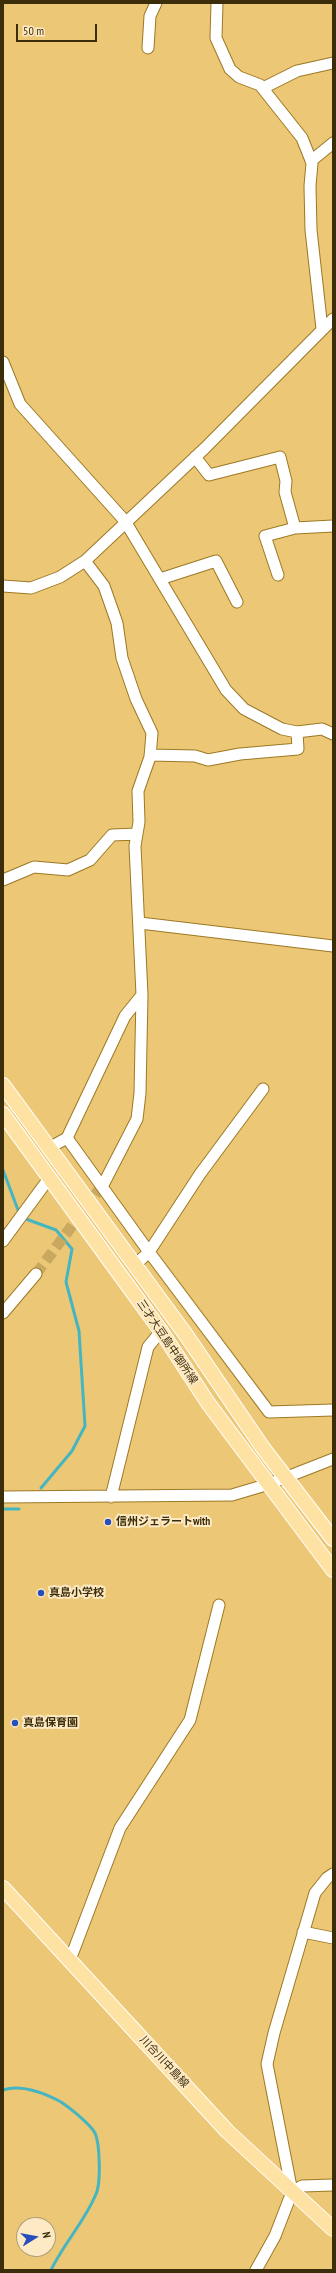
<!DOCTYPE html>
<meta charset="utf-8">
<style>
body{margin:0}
#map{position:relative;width:336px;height:2273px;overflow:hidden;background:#ecc776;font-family:"PT Sans Narrow",sans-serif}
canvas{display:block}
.frame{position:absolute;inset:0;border:4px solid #3c2d0a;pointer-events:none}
.north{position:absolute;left:16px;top:2217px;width:40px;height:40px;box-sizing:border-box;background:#fdeac4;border:1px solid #b09e7a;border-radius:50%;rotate:79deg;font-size:11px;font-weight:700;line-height:16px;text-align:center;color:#3c2d0a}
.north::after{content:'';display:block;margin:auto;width:14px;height:18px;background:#274ebc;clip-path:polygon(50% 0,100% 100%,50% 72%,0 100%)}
.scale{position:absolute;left:16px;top:24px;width:81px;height:18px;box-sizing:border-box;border:2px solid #3c2d0a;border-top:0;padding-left:5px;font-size:12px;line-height:14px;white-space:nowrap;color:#3c2d0a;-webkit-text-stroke:3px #fdeac4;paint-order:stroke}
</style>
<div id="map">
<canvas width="336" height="2273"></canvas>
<div class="frame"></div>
<div class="north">N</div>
<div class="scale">50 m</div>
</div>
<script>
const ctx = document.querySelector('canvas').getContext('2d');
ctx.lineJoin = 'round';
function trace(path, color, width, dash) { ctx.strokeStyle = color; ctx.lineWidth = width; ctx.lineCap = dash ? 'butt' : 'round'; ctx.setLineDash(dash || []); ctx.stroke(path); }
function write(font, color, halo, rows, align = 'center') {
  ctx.font = font + ' "PT Sans Narrow","Noto Sans JP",sans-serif'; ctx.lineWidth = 4; ctx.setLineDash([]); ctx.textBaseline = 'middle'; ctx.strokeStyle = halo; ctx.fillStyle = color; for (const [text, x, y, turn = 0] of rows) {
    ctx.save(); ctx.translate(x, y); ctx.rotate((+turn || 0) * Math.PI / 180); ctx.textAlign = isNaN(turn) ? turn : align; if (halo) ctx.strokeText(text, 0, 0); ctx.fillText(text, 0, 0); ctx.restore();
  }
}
trace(new Path2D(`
 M 3,1170 L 18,1210
 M 26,1219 L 56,1230 L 72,1249 L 66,1282 L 79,1331 L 85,1426 L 72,1451 L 41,1488
 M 3,1509 L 19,1509
 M 3,2090 C 22,2084 44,2093 61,2102 C 70,2108 90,2124 95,2133 C 100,2144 101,2183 96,2194 C 85,2221 64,2243 51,2270`), '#45b5c1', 3);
trace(new Path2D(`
 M 36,1274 L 104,1183`), '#c9a860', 11, [11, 5.5]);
const minor = new Path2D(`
 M 217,3 L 216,38 L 230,69 L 239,77 L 260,85 L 302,138 L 312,163 L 310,186 L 311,230 L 322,329
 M 148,48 L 150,16 L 156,3
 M 263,88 L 297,71 L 333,63
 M 311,161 L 333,143
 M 3,362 L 20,404 L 125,521 L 226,690 L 244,709 L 282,729 L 297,732 L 322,729 L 333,734
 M 195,457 L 209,475 L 280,457 L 286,481 L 285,492 L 295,528
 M 85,561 L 104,586 L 117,623 L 122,658 L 136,699 L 152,733 L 150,757 L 138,791 L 139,822 L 135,846 L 142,995 L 140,1093 L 137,1119 L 104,1183
 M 278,575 L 265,536 L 295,528 L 333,526
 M 160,579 L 216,561 L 237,602
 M 3,586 L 31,588 L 60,577 L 85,561 L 205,448 L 333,319
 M 150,755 L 195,756 L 208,760 L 240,754 L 298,749 L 297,732
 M 3,880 L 34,867 L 68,870 L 90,860 L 112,835 L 137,834
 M 140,923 L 333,946
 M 67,1138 L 149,1252 L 269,1412 L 333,1410
 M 49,1148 L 67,1138 L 125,1016 L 142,995
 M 3,1241 L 50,1177
 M 135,1265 L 149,1252 L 200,1174 L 263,1089
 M 3,1313 L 36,1274
 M 3,1497 L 232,1495 L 269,1484 L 333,1459
 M 111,1497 L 148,1347 L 161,1331
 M 303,1932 L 333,1938
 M 70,1960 L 120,1828 L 190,1720 L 219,1605
 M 292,2192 L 302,2186 L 333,2185
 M 256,2270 L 275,2236 L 292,2192 L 267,2064 L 274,2033 L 315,1893 L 327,1878 L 333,1874`);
const major = new Path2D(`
 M 3,1085 L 186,1335 L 263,1448 L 333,1539
 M 3,1114 L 161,1331 L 208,1403 L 333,1570
 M 3,1888 L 227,2131 L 333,2229`);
trace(minor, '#9c7924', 13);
trace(major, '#fff', 16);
trace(minor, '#fff', 11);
trace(major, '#fee2a4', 14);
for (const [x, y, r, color] of [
 [108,1522,4,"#274ebc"],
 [41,1593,4,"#274ebc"],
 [15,1723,4,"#274ebc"]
]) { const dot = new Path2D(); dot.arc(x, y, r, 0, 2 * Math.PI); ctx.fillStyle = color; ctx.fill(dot); trace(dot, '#fdeac4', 1.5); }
write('11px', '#3c2d0a', '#fdeac4', [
 ["三才大豆島中御所線",167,1342,56],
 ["川合川中島線",164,2062,47]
]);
write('bold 11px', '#3c2d0a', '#fdeac4', [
 ["信州ジェラートwith",116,1522],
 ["真島小学校",49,1593],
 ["真島保育園",23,1723]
], 'left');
</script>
